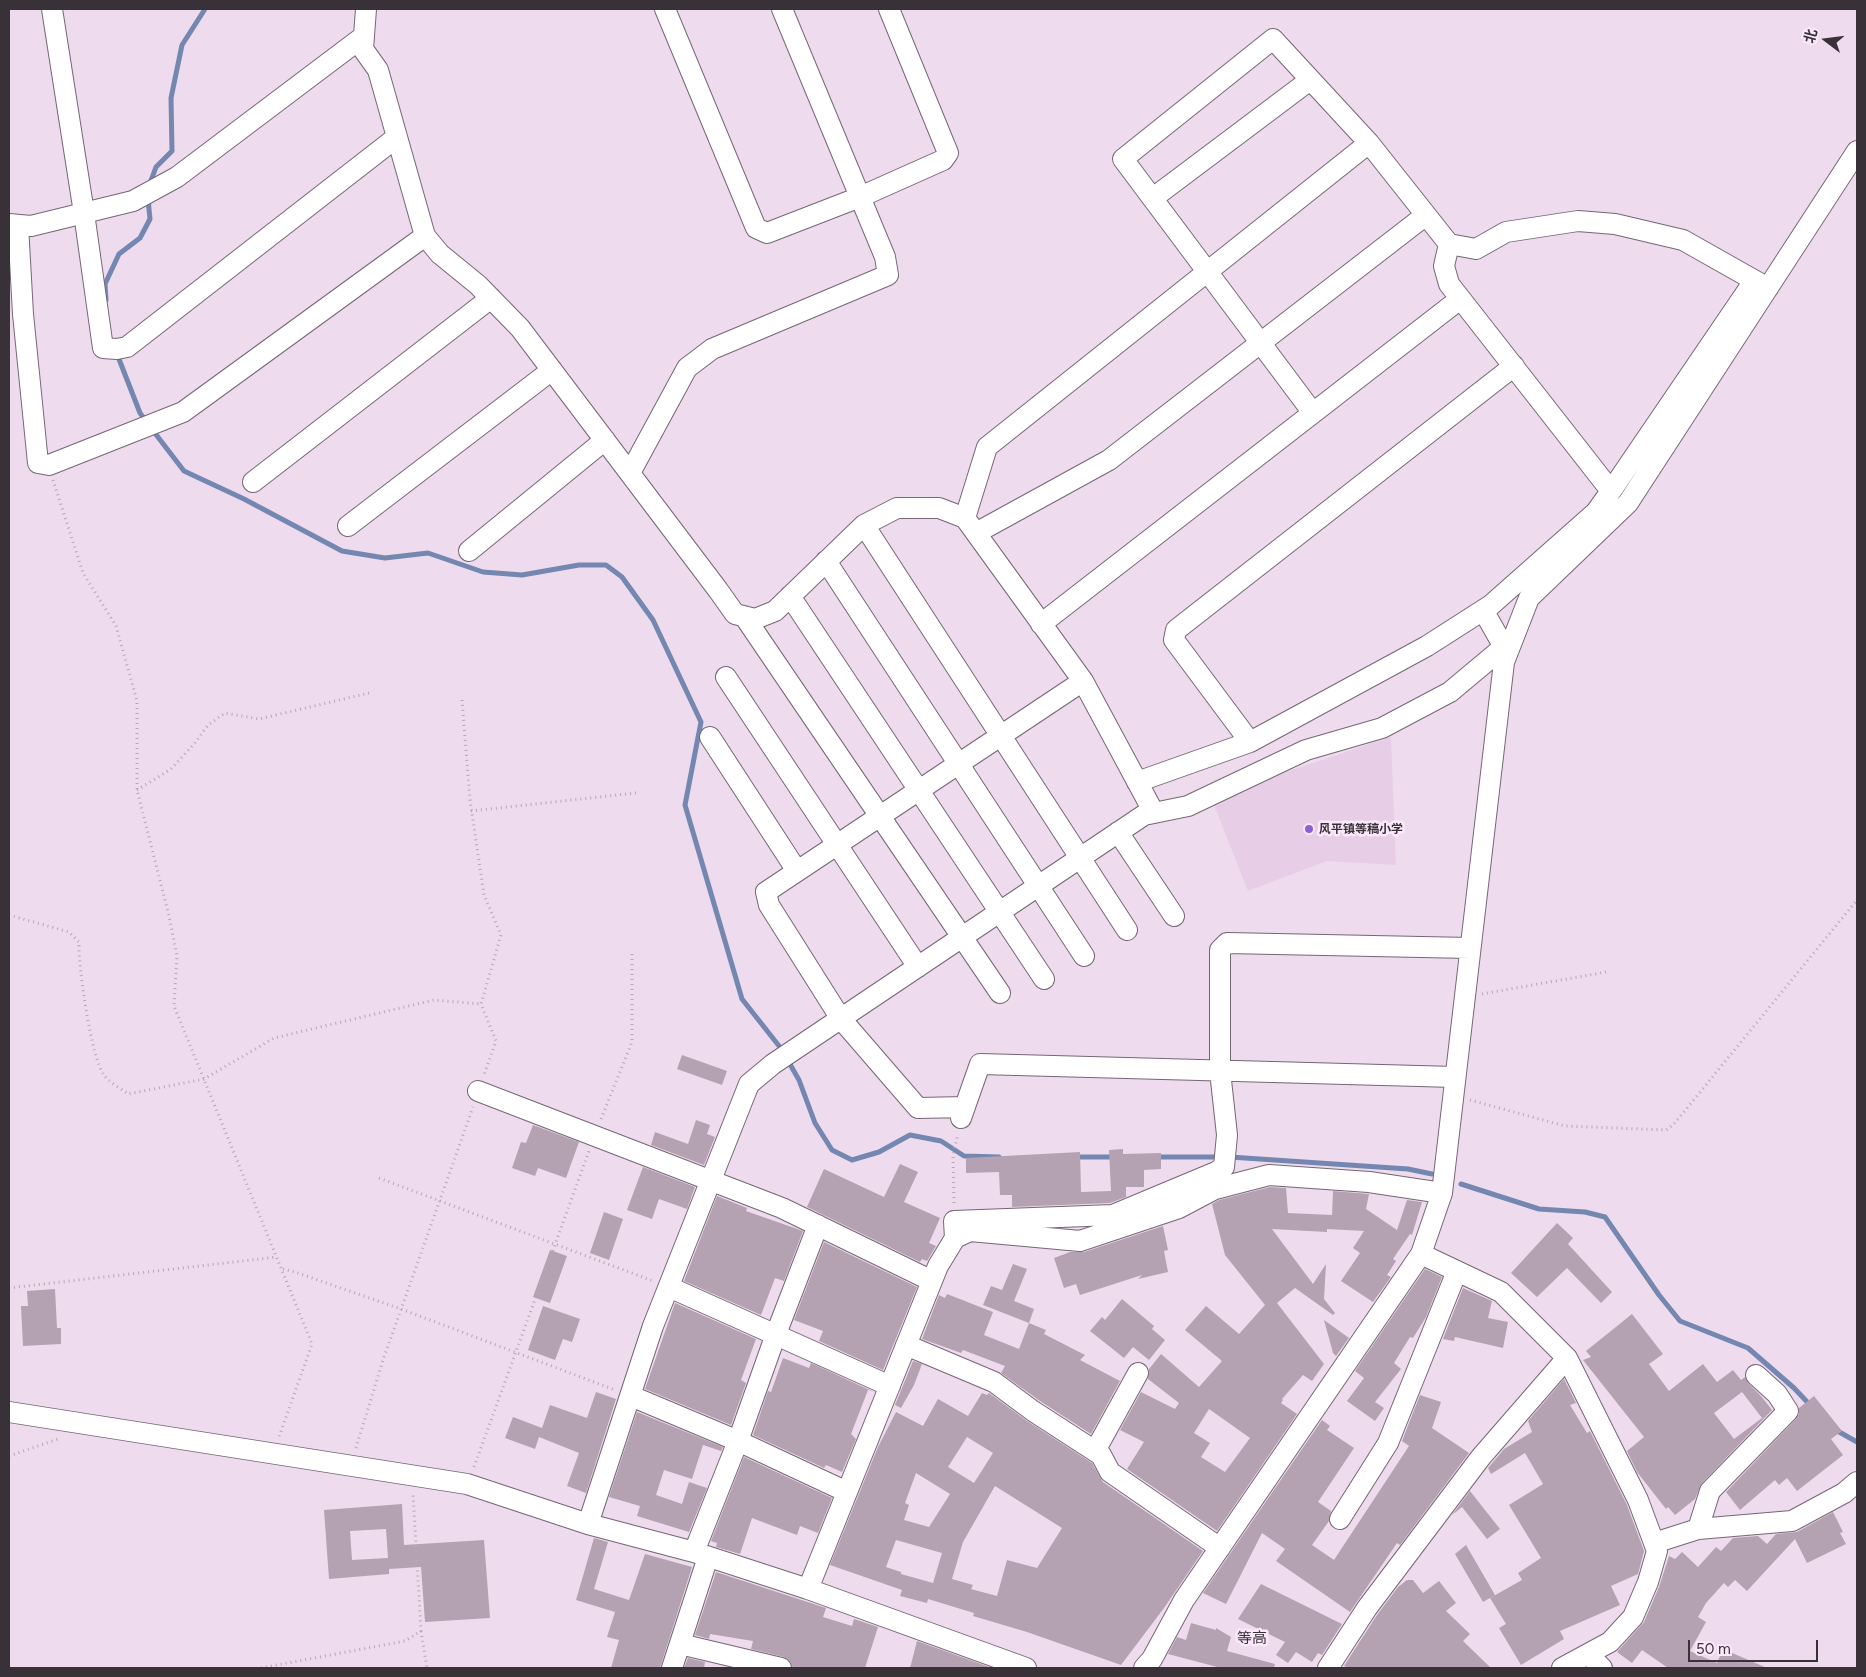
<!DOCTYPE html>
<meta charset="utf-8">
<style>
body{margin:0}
#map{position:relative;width:1866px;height:1677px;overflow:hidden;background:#eedbed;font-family:Figtree,"Noto Sans SC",sans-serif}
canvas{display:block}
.frame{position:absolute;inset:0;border:10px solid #383138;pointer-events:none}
.north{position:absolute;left:1801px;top:15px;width:50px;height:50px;-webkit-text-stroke:4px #fbe8fb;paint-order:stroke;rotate:285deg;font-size:14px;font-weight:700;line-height:20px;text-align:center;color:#383138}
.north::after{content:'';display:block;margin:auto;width:18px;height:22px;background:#383138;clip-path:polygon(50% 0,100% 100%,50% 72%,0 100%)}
.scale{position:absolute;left:1688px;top:1640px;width:130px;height:22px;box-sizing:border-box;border:2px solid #383138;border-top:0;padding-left:6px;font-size:15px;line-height:18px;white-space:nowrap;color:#383138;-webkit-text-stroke:4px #fbe8fb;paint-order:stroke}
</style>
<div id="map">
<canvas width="1866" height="1677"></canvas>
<div class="frame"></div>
<div class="north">北</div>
<div class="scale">50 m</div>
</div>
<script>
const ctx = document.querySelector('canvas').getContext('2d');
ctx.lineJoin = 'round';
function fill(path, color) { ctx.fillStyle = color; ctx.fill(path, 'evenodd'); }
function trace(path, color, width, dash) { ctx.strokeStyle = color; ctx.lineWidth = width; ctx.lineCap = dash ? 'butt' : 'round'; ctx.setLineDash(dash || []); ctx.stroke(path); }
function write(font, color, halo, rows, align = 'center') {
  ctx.font = font + ' Figtree,"Noto Sans SC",sans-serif'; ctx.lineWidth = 5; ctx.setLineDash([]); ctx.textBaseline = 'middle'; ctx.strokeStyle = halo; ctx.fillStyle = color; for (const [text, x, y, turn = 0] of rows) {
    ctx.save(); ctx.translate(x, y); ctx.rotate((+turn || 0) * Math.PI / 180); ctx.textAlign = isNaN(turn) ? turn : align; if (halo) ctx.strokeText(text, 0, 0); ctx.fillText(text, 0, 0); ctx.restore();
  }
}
fill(new Path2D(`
 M 1391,737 L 1396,865 L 1327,861 L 1248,891 L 1211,797 Z`), '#e7cee6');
trace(new Path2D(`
 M 149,186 L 156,167 L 172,151 L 171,98 L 182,45 L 205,9
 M 106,300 L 105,284 L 119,254 L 140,238 L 150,219 L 148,199
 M 117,354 L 140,413 L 146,421
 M 151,428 L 184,471 L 244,499 L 342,551 L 385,558 L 428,553 L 483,572 L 522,575 L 579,565 L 606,565 L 622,577 L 653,620 L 701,722 L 685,805 L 742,999 L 783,1051
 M 787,1059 L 799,1080 L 815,1123 L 832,1150 L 852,1160 L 879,1152 L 910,1135 L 941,1141 L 964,1156 L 999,1157
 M 1075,1157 L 1116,1157
 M 1155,1157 L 1221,1157
 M 1230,1157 L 1408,1169 L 1432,1174
 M 1461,1184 L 1539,1209 L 1585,1212 L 1605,1217 L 1659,1295 L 1680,1321 L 1748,1348 L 1794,1388 L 1811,1406
 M 1834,1429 L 1857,1442`), '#7387b1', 5);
fill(new Path2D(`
 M 682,1055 L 727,1071 L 722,1085 L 677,1069 Z
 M 696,1120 L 710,1125 L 707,1134 L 715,1137 L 704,1165 L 651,1145 L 655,1132 L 688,1144 Z
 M 533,1125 L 579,1142 L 566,1178 L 538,1168 L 535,1176 L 512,1168 L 521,1142 L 526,1143 Z
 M 1123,1149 L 1123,1154 L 1161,1153 L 1161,1169 L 1144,1170 L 1144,1187 L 1126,1187 L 1126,1197 L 1110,1203 L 1012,1207 L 1012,1195 L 1000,1195 L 999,1172 L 966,1173 L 966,1158 L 1080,1152 L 1081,1192 L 1111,1191 L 1109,1150 Z
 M 900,1164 L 918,1172 L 904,1202 L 940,1218 L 929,1243 L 936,1246 L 927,1261 L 922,1259 L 920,1262 L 807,1207 L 824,1169 L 884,1197 Z
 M 643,1167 L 695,1187 L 687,1209 L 659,1199 L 652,1219 L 627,1210 Z
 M 1270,1187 L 1286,1188 L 1288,1213 L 1332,1215 L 1333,1191 L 1369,1194 L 1366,1209 L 1397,1230 L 1407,1200 L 1422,1202 L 1412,1235 L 1410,1234 L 1393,1259 L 1396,1261 L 1387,1275 L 1391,1277 L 1373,1302 L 1341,1281 L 1360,1253 L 1353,1248 L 1364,1231 L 1327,1229 L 1327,1232 L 1272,1229 L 1313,1284 L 1326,1264 L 1324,1299 L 1335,1313 L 1333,1315 L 1295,1288 L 1277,1303 L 1324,1364 L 1312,1381 L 1303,1375 L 1282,1399 L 1283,1400 L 1281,1403 L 1297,1414 L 1217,1531 L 1127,1469 L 1144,1442 L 1120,1430 L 1141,1392 L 1175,1409 L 1179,1403 L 1148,1379 L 1149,1369 L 1161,1354 L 1199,1387 L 1222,1361 L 1185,1330 L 1206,1306 L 1239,1334 L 1265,1305 L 1225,1255 L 1212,1204 L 1219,1200 ZM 1209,1409 L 1250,1438 L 1225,1472 L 1201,1457 L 1210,1443 L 1194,1433 Z
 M 717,1196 L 747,1208 L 746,1211 L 803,1231 L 784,1281 L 775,1278 L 761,1315 L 684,1281 Z
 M 604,1212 L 623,1219 L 609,1260 L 590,1253 Z
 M 1557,1223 L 1573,1238 L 1568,1244 L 1612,1292 L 1601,1303 L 1567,1268 L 1537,1297 L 1511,1273 Z
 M 1163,1226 L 1168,1250 L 1164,1251 L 1168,1272 L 1138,1279 L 1142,1275 L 1080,1295 L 1076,1284 L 1064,1288 L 1054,1258 L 1070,1252 L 1084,1252 Z
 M 824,1242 L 917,1287 L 883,1370 L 819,1341 L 823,1331 L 794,1320 Z
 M 550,1250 L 567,1256 L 550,1303 L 533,1297 Z
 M 1013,1264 L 1027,1269 L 1014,1301 L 1034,1309 L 1029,1323 L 983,1305 L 991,1286 L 1002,1290 Z
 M 1425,1269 L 1442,1277 L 1426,1317 L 1413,1338 L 1410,1337 L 1394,1363 L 1401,1369 L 1375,1402 L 1384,1408 L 1375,1421 L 1347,1401 L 1364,1378 L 1355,1371 Z
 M 1463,1288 L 1492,1301 L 1488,1318 L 1508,1322 L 1503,1348 L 1455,1337 L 1454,1341 L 1443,1339 Z
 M 55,1289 L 57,1328 L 61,1328 L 61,1344 L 23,1346 L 21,1306 L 28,1306 L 27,1291 Z
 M 947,1294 L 993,1312 L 984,1335 L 1019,1349 L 1029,1323 L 1046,1330 L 1044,1334 L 1085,1355 L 1080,1360 L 1120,1381 L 1091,1434 L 1040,1401 L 1001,1373 L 1005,1366 L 963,1350 L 961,1353 L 922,1339 L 939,1295 L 945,1298 Z
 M 1122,1299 L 1154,1326 L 1152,1329 L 1165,1340 L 1149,1360 L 1133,1347 L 1124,1358 L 1090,1331 L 1102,1317 L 1105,1320 Z
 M 675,1303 L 756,1339 L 741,1380 L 746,1383 L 731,1425 L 645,1389 Z
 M 543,1306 L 580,1319 L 572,1342 L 563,1339 L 555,1360 L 528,1350 Z
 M 1632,1314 L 1663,1354 L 1649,1364 L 1669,1391 L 1703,1364 L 1717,1382 L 1733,1370 L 1741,1380 L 1745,1377 L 1748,1383 L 1761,1396 L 1772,1410 L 1702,1483 L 1695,1499 L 1675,1515 L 1668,1507 L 1666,1509 L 1637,1472 L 1627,1451 L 1644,1437 L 1583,1360 L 1591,1357 L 1586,1351 ZM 1742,1392 L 1762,1418 L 1734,1439 L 1714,1413 Z
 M 1324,1320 L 1349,1338 L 1336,1356 L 1333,1353 Z
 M 783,1358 L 809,1368 L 811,1363 L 874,1392 L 868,1390 L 851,1434 L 856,1439 L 842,1472 L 826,1465 L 824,1468 L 753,1435 L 768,1391 L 771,1392 Z
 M 913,1361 L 922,1364 L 914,1385 L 901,1408 L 895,1405 Z
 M 1564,1379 L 1576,1403 L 1570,1405 L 1587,1433 L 1590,1431 L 1627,1505 L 1644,1551 L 1638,1574 L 1611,1586 L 1620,1605 L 1560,1631 L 1564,1639 L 1521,1665 L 1499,1628 L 1506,1624 L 1490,1598 L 1522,1580 L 1518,1573 L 1541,1558 L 1509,1505 L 1543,1484 L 1525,1453 L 1491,1474 L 1488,1468 L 1504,1449 L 1532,1432 L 1528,1421 Z
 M 596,1392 L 616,1399 L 586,1493 L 567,1486 L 579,1453 L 539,1437 L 535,1449 L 505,1438 L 513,1417 L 542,1428 L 550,1405 L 587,1418 Z
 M 982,1393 L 987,1395 L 989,1393 L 1027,1421 L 1092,1463 L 1103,1482 L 1203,1551 L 1164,1608 L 1121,1665 L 1027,1632 L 973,1616 L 974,1613 L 928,1599 L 927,1603 L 900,1596 L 902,1590 L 830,1565 L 878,1447 L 896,1412 L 923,1426 L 938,1399 L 968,1416 ZM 967,1437 L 993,1453 L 974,1483 L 948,1467 ZM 916,1473 L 950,1494 L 929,1527 L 904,1520 L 909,1505 L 905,1503 ZM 995,1486 L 1062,1528 L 1037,1568 L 1007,1560 L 997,1596 L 971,1589 L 973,1585 L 952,1579 L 963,1542 ZM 896,1540 L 942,1553 L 933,1583 L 901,1574 L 901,1572 L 886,1567 Z
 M 1420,1395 L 1441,1402 L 1432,1428 L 1469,1453 L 1400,1545 L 1397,1543 L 1350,1612 L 1276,1561 L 1285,1549 L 1262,1533 L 1226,1604 L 1203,1593 L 1322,1420 L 1330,1426 L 1327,1430 L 1354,1448 L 1318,1502 L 1331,1511 L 1329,1521 L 1312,1545 L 1334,1560 L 1409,1446 L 1402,1441 Z
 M 1814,1396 L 1842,1431 L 1831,1439 L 1843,1455 L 1797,1491 L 1787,1478 L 1779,1485 L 1775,1480 L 1740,1510 L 1726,1492 L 1796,1419 L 1799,1414 L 1799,1408 Z
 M 637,1412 L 723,1447 L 721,1451 L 703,1445 L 692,1479 L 664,1470 L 656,1495 L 682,1504 L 689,1482 L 707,1488 L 689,1532 L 637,1516 L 640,1506 L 609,1497 Z
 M 744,1457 L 832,1498 L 818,1533 L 800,1526 L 797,1535 L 752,1518 L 740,1554 L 716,1547 L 717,1543 L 711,1541 Z
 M 1470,1491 L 1500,1529 L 1487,1539 L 1462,1507 L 1452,1515 Z
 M 402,1504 L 404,1545 L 484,1540 L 490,1618 L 425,1622 L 421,1567 L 389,1569 L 389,1566 L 389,1574 L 329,1579 L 324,1510 ZM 386,1529 L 388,1558 L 352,1560 L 350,1531 Z
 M 1833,1512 L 1843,1532 L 1840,1533 L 1846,1544 L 1807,1563 L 1795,1539 L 1747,1591 L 1735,1580 L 1728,1587 L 1724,1583 L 1706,1603 L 1698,1617 L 1706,1622 L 1690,1651 L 1717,1663 L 1723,1649 L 1767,1668 L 1668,1668 L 1642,1650 L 1632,1663 L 1617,1652 L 1644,1622 L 1659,1587 L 1669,1556 L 1675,1559 L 1682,1552 L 1698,1567 L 1716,1547 L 1721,1551 L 1733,1538 L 1758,1536 L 1767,1544 L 1776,1534 L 1797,1532 Z
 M 594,1538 L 608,1542 L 594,1589 L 629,1600 L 645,1554 L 692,1567 L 660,1668 L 611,1668 L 619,1640 L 607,1637 L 615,1612 L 576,1600 Z
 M 1466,1545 L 1495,1595 L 1483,1602 L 1455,1554 Z
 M 716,1572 L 826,1608 L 823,1617 L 852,1626 L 854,1619 L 878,1627 L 865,1668 L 793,1668 L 789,1660 L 784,1657 L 751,1649 L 753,1641 L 710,1634 L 709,1639 L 695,1635 Z
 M 1407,1580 L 1413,1580 L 1423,1593 L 1439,1581 L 1456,1603 L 1446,1611 L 1470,1634 L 1463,1641 L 1491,1668 L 1349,1668 L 1344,1666 L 1377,1615 L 1398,1587 Z
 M 1261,1584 L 1342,1624 L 1322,1655 L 1318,1653 L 1312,1662 L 1296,1652 L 1288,1663 L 1276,1655 L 1285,1642 L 1238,1619 Z
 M 1191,1623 L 1216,1630 L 1216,1628 L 1231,1637 L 1227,1651 L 1275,1664 L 1274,1668 L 1221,1668 L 1168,1654 L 1177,1637 L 1186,1640 Z
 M 917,1641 L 992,1668 L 910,1668 Z
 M 688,1658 L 705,1662 L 704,1668 L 684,1668 Z`), '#b4a2b3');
const minor = new Path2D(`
 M 52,9 L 84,213 L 103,348 L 117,349 L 127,347 L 397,137
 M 366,9 L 363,49 L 378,70 L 425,236 L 440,254 L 478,285 L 520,328 L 718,590 L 735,614 L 755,619 L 775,611 L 864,525 L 897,508 L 939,508 L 965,518 L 1083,681 L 1154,813
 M 665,9 L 756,228 L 767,233 L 860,197 L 943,160 L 948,153 L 889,9
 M 1153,198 L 1310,80
 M 9,224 L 31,226 L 133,201 L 177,177 L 364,36
 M 18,225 L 23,314 L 38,463 L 49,465 L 183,412 L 425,236
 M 1449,244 L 1444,266 L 1449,284 L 1611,491
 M 1313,413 L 1123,159 L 1273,39 L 1369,143 L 1449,244 L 1476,249 L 1506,232 L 1578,221 L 1615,224 L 1683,240 L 1768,288
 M 630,473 L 687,368 L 712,349 L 888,275 L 885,257 L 782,9
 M 253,482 L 491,298
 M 965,518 L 987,447 L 1369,143
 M 864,525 L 1127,930
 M 348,526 L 552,370
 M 976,533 L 1109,460 L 1426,215
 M 469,551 L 605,440
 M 826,561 L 1084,956
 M 790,596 L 1044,979
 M 1483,610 L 1504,647
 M 744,616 L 1000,993
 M 1041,624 L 1460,299
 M 726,677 L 918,967
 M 710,737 L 797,871
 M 1250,742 L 1174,640 L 1176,630 L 1514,366
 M 1137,782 L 1250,742 L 1427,646 L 1491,605 L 1596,512 L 1611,491 L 1754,281
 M 1118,832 L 1174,916
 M 478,1091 L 782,1208 L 932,1281
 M 965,1107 L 918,1108 L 841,1019 L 769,905 L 766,892 L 1083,681
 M 961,1118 L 980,1064 L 1455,1077
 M 955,1238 L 954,1221 L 1113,1215 L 1216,1172 L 1224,1167 L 1227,1135 L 1220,1071 L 1220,950 L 1227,943 L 1470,948
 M 1421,1254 L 1501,1292 L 1567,1358 L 1638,1500 L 1657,1551 L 1648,1582 L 1633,1617 L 1610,1642 L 1562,1668
 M 669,1287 L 890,1386
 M 906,1345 L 994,1382 L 1033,1411 L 1101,1455 L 1110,1472 L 1220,1548
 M 631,1396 L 738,1441 L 847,1492
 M 9,1412 L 467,1484 L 588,1524 L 694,1552 L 808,1589 L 1026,1668
 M 1095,1451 L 1138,1373
 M 1340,1519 L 1388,1443 L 1457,1271
 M 588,1524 L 653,1326 L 749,1084 L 773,1064 L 1144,815 L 1188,806 L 1306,750 L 1382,728 L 1450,692 L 1511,641
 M 1698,1529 L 1710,1491 L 1788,1411 L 1777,1394 L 1756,1375
 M 1654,1543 L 1698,1529 L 1792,1521 L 1844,1493 L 1857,1482
 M 694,1552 L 738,1441 L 776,1334 L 818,1225
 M 808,1589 L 938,1266 L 955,1238 L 970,1231 L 1080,1241 L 1179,1208 L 1215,1189 L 1269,1175 L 1369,1182 L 1442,1193
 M 680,1644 L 781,1668
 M 1589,1655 L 1602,1668
 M 672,1668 L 708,1557
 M 1144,1668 L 1152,1659 L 1184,1600 L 1421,1254 L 1442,1193 L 1504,662 L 1529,598 L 1628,503 L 1857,151
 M 1328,1668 L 1367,1608 L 1481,1457 L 1567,1358`);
trace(minor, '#766676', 22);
trace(new Path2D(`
 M 53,480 L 83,573 L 116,626 L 137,701 L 137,790 L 169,916 L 177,956 L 174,1006 L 312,1344 L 279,1437
 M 462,700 L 470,800 L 484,895 L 501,935 L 481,1004 L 496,1041 L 484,1075
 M 137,790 L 171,769 L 194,744 L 208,725 L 225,713 L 259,719 L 369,693
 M 471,811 L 636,793
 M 9,915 L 69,932 L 79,942 C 78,965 91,1058 104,1075 C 109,1082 120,1088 128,1094 L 204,1079 L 274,1038 L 434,1000 L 481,1004
 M 1482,994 L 1606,972
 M 1470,1100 L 1565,1126 L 1666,1130 L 1674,1124 L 1857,900
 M 601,1119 L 632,1042 L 632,952
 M 379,1178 L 653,1281
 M 954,1203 L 953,1156 L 958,1134
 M 283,1269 L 295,1272 L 401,1309 L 615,1390
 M 9,1288 L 277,1257
 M 356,1448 L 383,1360 L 473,1107
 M 9,1456 L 58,1439
 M 474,1467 L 589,1151
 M 421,1631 L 427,1668
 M 261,1668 L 405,1641 L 421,1631 L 413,1493`), '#b7a7b6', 3, [1, 4]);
trace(minor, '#fff', 20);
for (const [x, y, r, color] of [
 [1309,829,5,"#8e5ed8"]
]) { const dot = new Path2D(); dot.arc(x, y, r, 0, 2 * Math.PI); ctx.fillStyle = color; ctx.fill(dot); trace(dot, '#fbe8fb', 2); }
write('bold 12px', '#383138', '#fbe8fb', [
 ["风平镇等稿小学",1319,829]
], 'left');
write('15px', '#383138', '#fbe8fb', [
 ["等高",1252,1639]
]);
</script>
